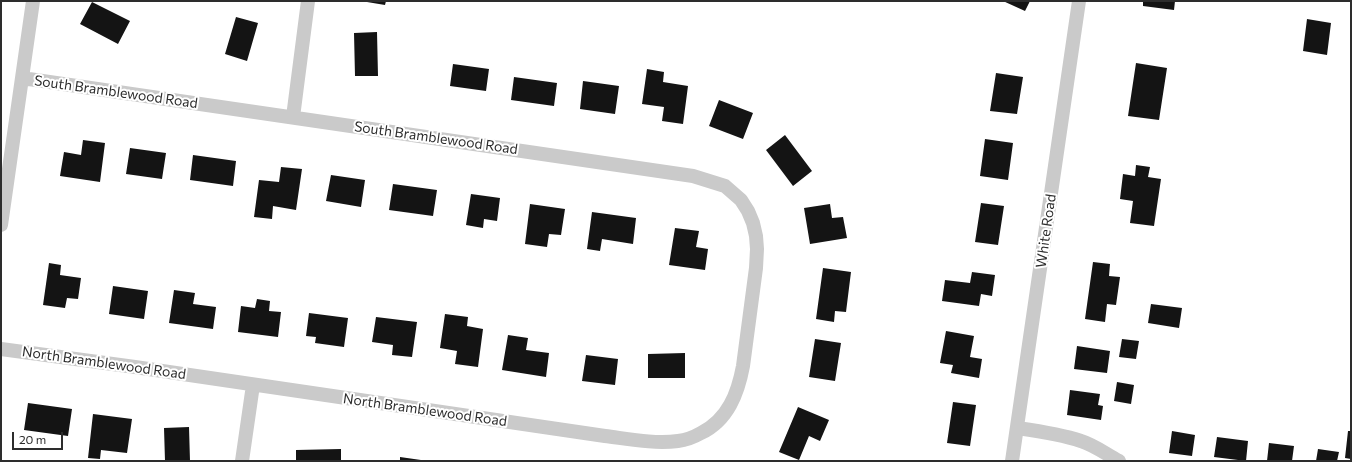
<!DOCTYPE html>
<style>
body{margin:0}
#map{position:relative;width:1352px;height:462px;overflow:hidden;background:#fff;font-family:Commissioner,sans-serif}
canvas{display:block}
.frame{position:absolute;inset:0;border:2px solid #2d2d2d;pointer-events:none}
.scale{position:absolute;left:12px;top:432px;width:51px;height:18px;box-sizing:border-box;border:2px solid #2d2d2d;border-top:0;padding-left:5px;font-size:12px;line-height:14px;white-space:nowrap;color:#2d2d2d;-webkit-text-stroke:3px #fff;paint-order:stroke}
</style>
<div id="map">
<canvas width="1352" height="462"></canvas>
<div class="frame"></div>
<div class="scale">20 m</div>
</div>
<script>
const ctx = document.querySelector('canvas').getContext('2d');
ctx.lineJoin = 'round';
function fill(path, color) { ctx.fillStyle = color; ctx.fill(path, 'evenodd'); }
function trace(path, color, width, dash) { ctx.strokeStyle = color; ctx.lineWidth = width; ctx.lineCap = dash ? 'butt' : 'round'; ctx.setLineDash(dash || []); ctx.stroke(path); }
function write(font, color, halo, rows, align = 'center') {
  ctx.font = font + ' Commissioner,sans-serif'; ctx.lineWidth = 4; ctx.setLineDash([]); ctx.textBaseline = 'middle'; ctx.strokeStyle = halo; ctx.fillStyle = color; for (const [text, x, y, turn = 0] of rows) {
    ctx.save(); ctx.translate(x, y); ctx.rotate((+turn || 0) * Math.PI / 180); ctx.textAlign = isNaN(turn) ? turn : align; if (halo) ctx.strokeText(text, 0, 0); ctx.fillText(text, 0, 0); ctx.restore();
  }
}
fill(new Path2D(`
 M 361,1 L 386,1 L 385,5 Z
 M 1003,1 L 1030,1 L 1025,11 Z
 M 1143,1 L 1175,1 L 1174,10 L 1143,6 Z
 M 92,2 L 130,21 L 118,44 L 80,24 Z
 M 236,17 L 258,23 L 247,61 L 225,54 Z
 M 1307,19 L 1331,23 L 1327,55 L 1303,51 Z
 M 377,32 L 378,76 L 355,76 L 354,33 Z
 M 1136,63 L 1167,68 L 1159,120 L 1128,116 Z
 M 453,64 L 489,69 L 486,91 L 450,86 Z
 M 647,69 L 664,72 L 663,82 L 688,86 L 683,124 L 662,121 L 664,107 L 642,104 Z
 M 996,73 L 1023,77 L 1017,114 L 990,111 Z
 M 514,77 L 557,83 L 554,106 L 511,100 Z
 M 583,81 L 619,86 L 615,114 L 580,109 Z
 M 719,100 L 753,113 L 743,139 L 709,126 Z
 M 785,135 L 812,171 L 793,186 L 766,150 Z
 M 985,139 L 1013,143 L 1008,180 L 980,176 Z
 M 83,140 L 105,143 L 100,182 L 60,176 L 64,152 L 81,155 Z
 M 130,148 L 166,153 L 162,179 L 126,174 Z
 M 193,155 L 236,161 L 233,186 L 190,180 Z
 M 1136,165 L 1150,167 L 1148,177 L 1161,179 L 1154,226 L 1130,223 L 1133,201 L 1120,199 L 1123,174 L 1135,176 Z
 M 281,167 L 302,169 L 296,210 L 273,206 L 272,219 L 254,217 L 259,180 L 279,182 Z
 M 331,175 L 365,180 L 361,207 L 326,201 Z
 M 393,184 L 437,190 L 433,216 L 389,210 Z
 M 471,194 L 500,198 L 497,221 L 484,219 L 483,228 L 466,225 Z
 M 981,203 L 1004,206 L 998,245 L 975,242 Z
 M 530,204 L 565,209 L 561,235 L 549,234 L 547,247 L 525,244 Z
 M 830,204 L 832,218 L 843,217 L 847,238 L 810,244 L 804,208 Z
 M 592,212 L 636,218 L 633,244 L 602,239 L 600,251 L 587,249 Z
 M 675,228 L 699,231 L 696,247 L 708,249 L 705,270 L 669,265 Z
 M 1093,262 L 1110,264 L 1109,276 L 1120,277 L 1116,305 L 1107,304 L 1105,322 L 1085,319 Z
 M 49,263 L 61,265 L 60,275 L 81,278 L 78,299 L 67,298 L 65,308 L 43,305 Z
 M 823,268 L 851,272 L 846,312 L 835,311 L 834,322 L 816,319 Z
 M 972,272 L 995,275 L 992,296 L 981,294 L 979,306 L 942,301 L 945,280 L 970,283 Z
 M 113,286 L 148,291 L 144,319 L 109,314 Z
 M 174,290 L 195,293 L 193,304 L 216,307 L 213,329 L 169,323 Z
 M 257,299 L 270,301 L 269,311 L 281,312 L 278,337 L 238,332 L 241,306 L 255,308 Z
 M 1151,304 L 1182,308 L 1179,328 L 1148,323 Z
 M 309,313 L 348,318 L 344,347 L 315,343 L 316,337 L 306,336 Z
 M 445,314 L 468,317 L 467,326 L 483,329 L 478,367 L 455,364 L 457,351 L 440,348 Z
 M 376,317 L 417,322 L 412,357 L 392,355 L 393,345 L 372,342 Z
 M 946,331 L 974,336 L 970,357 L 982,359 L 979,378 L 951,373 L 953,365 L 940,363 Z
 M 508,335 L 528,338 L 526,350 L 549,353 L 546,377 L 502,370 Z
 M 815,339 L 841,343 L 835,381 L 809,377 Z
 M 1122,339 L 1139,341 L 1136,359 L 1119,357 Z
 M 1077,346 L 1110,351 L 1107,373 L 1074,369 Z
 M 685,353 L 685,378 L 648,378 L 648,354 Z
 M 586,355 L 618,359 L 615,385 L 582,381 Z
 M 1117,382 L 1134,385 L 1131,404 L 1114,401 Z
 M 1070,390 L 1100,394 L 1098,405 L 1103,406 L 1101,420 L 1067,415 Z
 M 953,402 L 976,405 L 970,446 L 947,443 Z
 M 28,403 L 72,409 L 68,436 L 24,430 Z
 M 798,407 L 829,420 L 820,441 L 809,436 L 799,460 L 779,452 Z
 M 93,414 L 132,419 L 127,453 L 101,450 L 100,459 L 88,458 Z
 M 189,427 L 190,461 L 165,461 L 164,428 Z
 M 1172,431 L 1195,435 L 1192,456 L 1169,453 Z
 M 1348,431 L 1351,431 L 1351,459 L 1345,458 Z
 M 1217,437 L 1248,441 L 1246,461 L 1214,457 Z
 M 1269,443 L 1294,446 L 1292,461 L 1267,461 Z
 M 341,449 L 341,461 L 296,461 L 296,450 Z
 M 1318,449 L 1339,452 L 1337,461 L 1316,461 Z
 M 400,457 L 421,460 L 421,461 L 400,461 Z`), '#141414');
trace(new Path2D(`
 M 293,117 L 308,1
 M 1,225 L 33,1
 M 1,349 L 135,367 L 605,436 C 629,439 654,444 678,441 C 687,440 694,437 701,433 C 728,420 738,393 743,366 L 756,268 L 757,249 L 756,236 L 753,223 L 748,211 L 741,200 L 725,186 L 693,176 L 22,78
 M 1017,428 C 1038,431 1060,434 1081,441 C 1094,445 1106,454 1119,461
 M 242,461 L 253,385
 M 1012,461 L 1079,1`), '#cacaca', 14);
write('14px', '#2d2d2d', '#fff', [
 ["South Bramblewood Road",116,92,8],
 ["South Bramblewood Road",436,138,8],
 ["White Road",1046,231,-82],
 ["North Bramblewood Road",104,363,8],
 ["North Bramblewood Road",425,410,8]
]);
</script>
